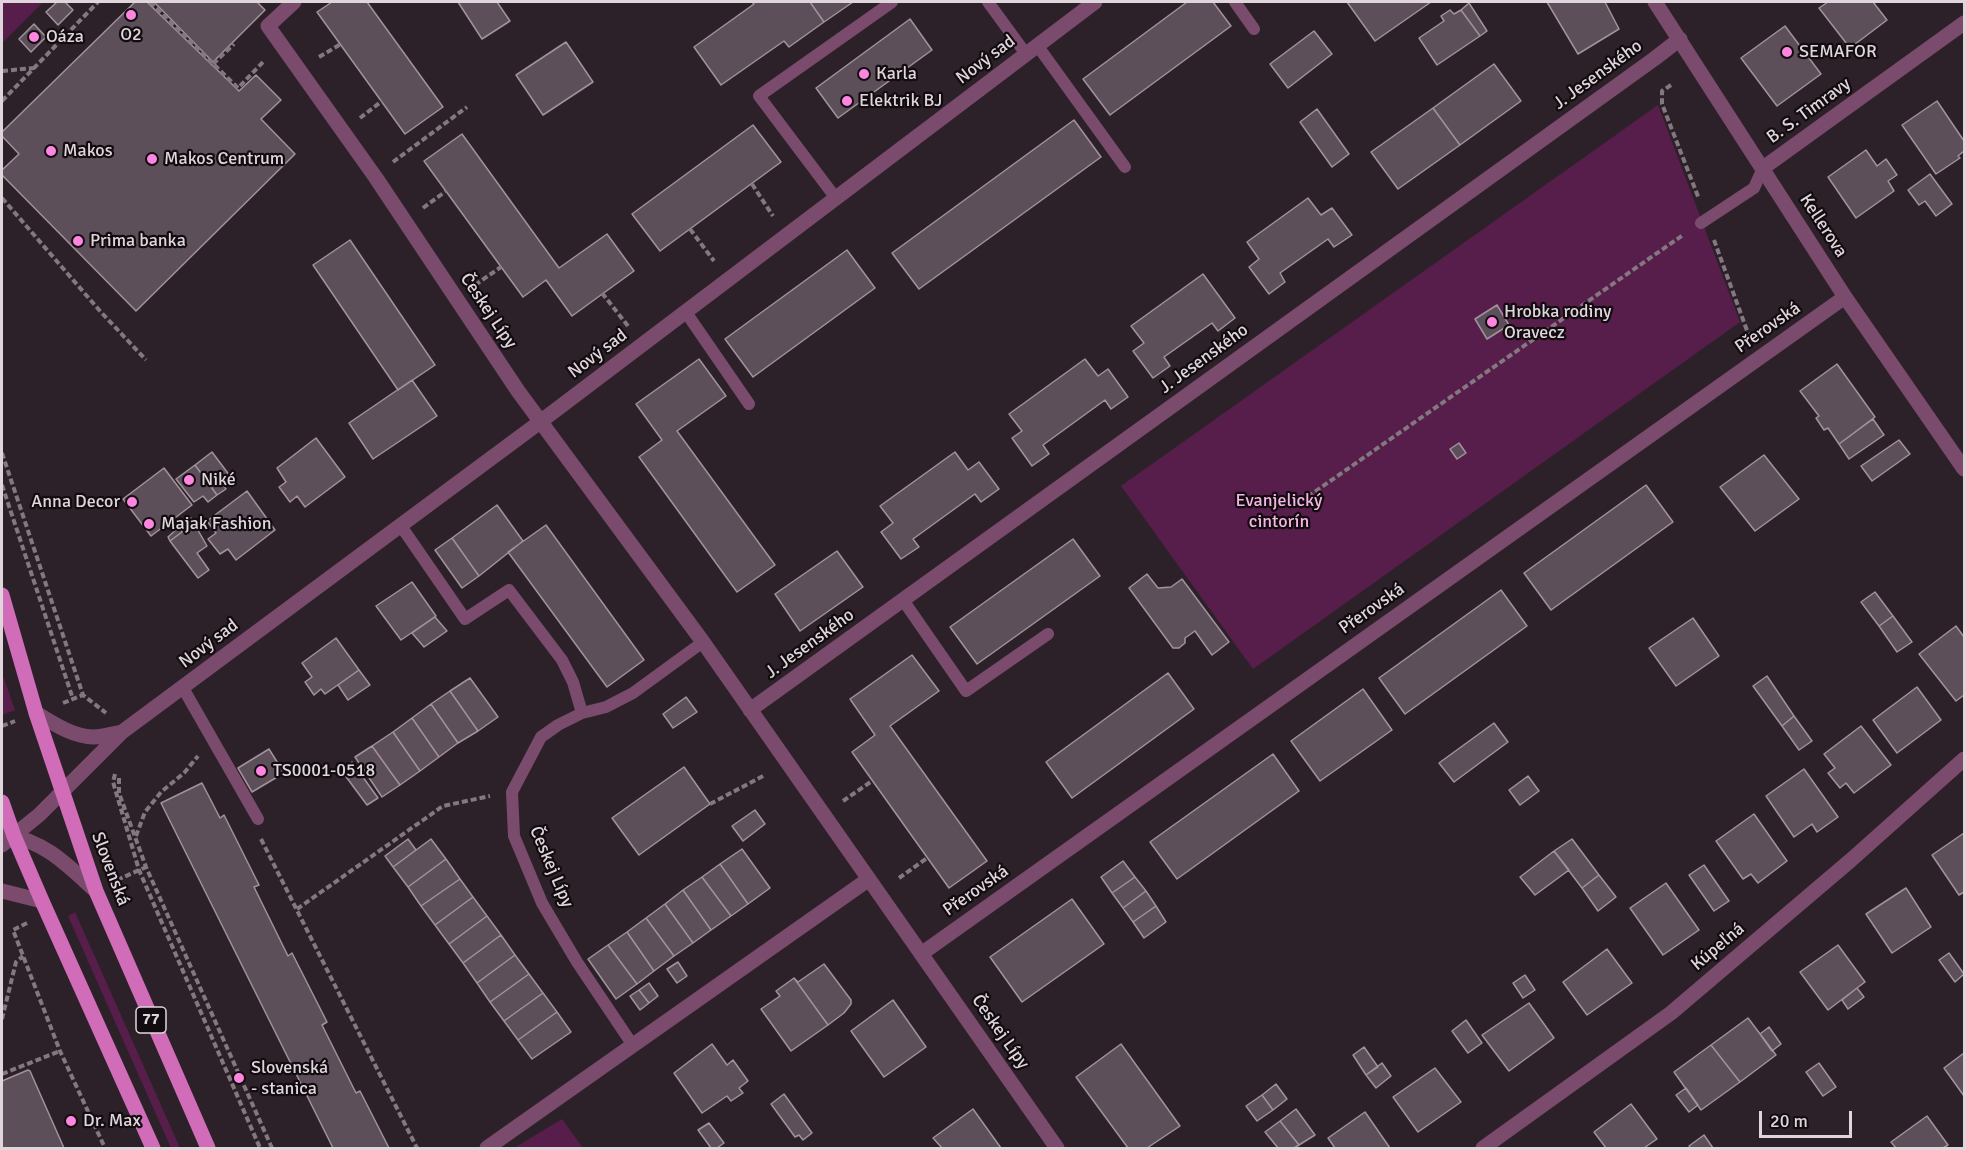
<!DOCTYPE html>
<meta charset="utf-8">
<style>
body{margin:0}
#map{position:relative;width:1966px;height:1150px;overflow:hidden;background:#2d2129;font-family:Signika,sans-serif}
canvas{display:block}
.frame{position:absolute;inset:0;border:3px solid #dfd6dc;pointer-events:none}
.scale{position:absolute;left:1759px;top:1111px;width:93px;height:27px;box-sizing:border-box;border:3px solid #dfd6dc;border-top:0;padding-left:8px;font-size:18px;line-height:21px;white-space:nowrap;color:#dfd6dc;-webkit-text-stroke:4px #120c10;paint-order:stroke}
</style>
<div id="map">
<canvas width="1966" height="1150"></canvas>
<div class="frame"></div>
<div class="scale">20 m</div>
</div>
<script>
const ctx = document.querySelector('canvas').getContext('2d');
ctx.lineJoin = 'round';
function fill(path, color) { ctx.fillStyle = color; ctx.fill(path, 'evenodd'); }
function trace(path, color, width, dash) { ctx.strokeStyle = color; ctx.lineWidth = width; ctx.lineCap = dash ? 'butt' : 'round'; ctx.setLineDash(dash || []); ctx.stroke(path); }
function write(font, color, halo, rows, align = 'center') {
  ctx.font = font + ' Signika,sans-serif'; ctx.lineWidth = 4.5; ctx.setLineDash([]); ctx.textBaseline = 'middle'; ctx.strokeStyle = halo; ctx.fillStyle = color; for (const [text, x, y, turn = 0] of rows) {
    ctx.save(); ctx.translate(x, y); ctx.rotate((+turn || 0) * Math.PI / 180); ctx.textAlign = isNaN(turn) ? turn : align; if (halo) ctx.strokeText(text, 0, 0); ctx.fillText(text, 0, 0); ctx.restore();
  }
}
fill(new Path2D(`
 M 2,2 L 43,2 L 2,43 Z
 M 1658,105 L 1740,322 L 1253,669 L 1121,486 Z
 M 2,673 L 15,710 L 2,715 Z
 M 75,912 L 180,1148 L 171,1148 L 68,916 Z
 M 562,1119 L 583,1148 L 514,1148 Z`), '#571e4b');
const building = new Path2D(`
 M 57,2 L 65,2 L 73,10 L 58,25 L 46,12 Z
 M 135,2 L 147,2 L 239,91 L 256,75 L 281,100 L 261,119 L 295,154 L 136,311 L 2,175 L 2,170 L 19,154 L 2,136 L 2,132 Z
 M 154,2 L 257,2 L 265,10 L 213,62 Z
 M 332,2 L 367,2 L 443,107 L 405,134 L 317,12 Z
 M 458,2 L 497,2 L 510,21 L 482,39 Z
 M 752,2 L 810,2 L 824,22 L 789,47 L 784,41 L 721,85 L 694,47 L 754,4 Z
 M 810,2 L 853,2 L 824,22 Z
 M 1187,2 L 1213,2 L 1231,26 L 1110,115 L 1083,79 Z
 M 1347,2 L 1431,2 L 1375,41 Z
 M 1547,2 L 1605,2 L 1619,29 L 1578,54 Z
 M 1828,2 L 1873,2 L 1887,20 L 1850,48 L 1819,8 Z
 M 1469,3 L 1487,31 L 1480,36 L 1461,10 Z
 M 1450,10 L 1454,14 L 1461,10 L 1480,36 L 1437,65 L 1419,38 L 1444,21 L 1441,16 Z
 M 910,19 L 932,50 L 838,118 L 816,88 Z
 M 34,24 L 46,37 L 31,52 L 19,39 Z
 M 1785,26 L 1821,74 L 1777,106 L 1741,58 Z
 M 1314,31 L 1332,54 L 1288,88 L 1270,64 Z
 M 566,42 L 593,82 L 543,115 L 516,75 Z
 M 1494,64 L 1521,101 L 1460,145 L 1433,108 Z
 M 1937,101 L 1964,141 L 1964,151 L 1958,156 L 1960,158 L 1936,174 L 1902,125 Z
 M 1433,108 L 1460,145 L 1398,189 L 1371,152 Z
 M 1317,109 L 1349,154 L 1332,167 L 1300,122 Z
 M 1074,120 L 1101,157 L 919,289 L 892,253 Z
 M 753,125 L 781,162 L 660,251 L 632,214 Z
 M 462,134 L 559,268 L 607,234 L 634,271 L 572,316 L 546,280 L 523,297 L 424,161 Z
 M 1866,150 L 1877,166 L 1886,159 L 1897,175 L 1888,181 L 1894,191 L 1856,218 L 1828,177 Z
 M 1930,174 L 1952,204 L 1936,216 L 1925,201 L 1919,205 L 1908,190 Z
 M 1308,198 L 1321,215 L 1332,208 L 1352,235 L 1334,247 L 1328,239 L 1280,273 L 1285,282 L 1269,294 L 1249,267 L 1259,259 L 1247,242 Z
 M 350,240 L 435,365 L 398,390 L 313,265 Z
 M 847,250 L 875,288 L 753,377 L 725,339 Z
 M 1203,274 L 1235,318 L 1218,331 L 1212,323 L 1164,357 L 1170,366 L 1153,378 L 1133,351 L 1144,343 L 1131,326 Z
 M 1497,305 L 1509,325 L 1487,339 L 1475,319 Z
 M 699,359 L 726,396 L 677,431 L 775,565 L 737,592 L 639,457 L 662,440 L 636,404 Z
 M 1085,359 L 1098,376 L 1108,369 L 1128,397 L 1111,409 L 1105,400 L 1043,445 L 1049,454 L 1032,466 L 1012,438 L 1022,431 L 1009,414 Z
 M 1837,364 L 1875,417 L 1839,444 L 1828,428 L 1824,430 L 1816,418 L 1819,416 L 1800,391 Z
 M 412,380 L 437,416 L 373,459 L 349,423 Z
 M 1873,419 L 1884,435 L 1849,459 L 1839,444 Z
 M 316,438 L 345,477 L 305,507 L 297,496 L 290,502 L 279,487 L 286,482 L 277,468 Z
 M 1899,440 L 1910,454 L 1872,481 L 1861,466 Z
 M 1459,443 L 1466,453 L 1457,459 L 1450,449 Z
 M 212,452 L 230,476 L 222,483 L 226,489 L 217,495 L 195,465 Z
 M 955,452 L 968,470 L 979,462 L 999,489 L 981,502 L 975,494 L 913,539 L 919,547 L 901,559 L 881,532 L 893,523 L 880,506 Z
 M 1764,455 L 1799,499 L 1755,531 L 1720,487 Z
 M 195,465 L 217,495 L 208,502 L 203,496 L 194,502 L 176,479 Z
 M 164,468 L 192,505 L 151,536 L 123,499 Z
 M 1646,485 L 1673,522 L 1551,610 L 1524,573 Z
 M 247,491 L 275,530 L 236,560 L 228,549 L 220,554 L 208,539 L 216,533 L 207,521 Z
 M 497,505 L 523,541 L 479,576 L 452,538 Z
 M 191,518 L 207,546 L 197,553 L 209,570 L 198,578 L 170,541 L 182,532 L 178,526 Z
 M 546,525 L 644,660 L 607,687 L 508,552 Z
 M 179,527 L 182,532 L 170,541 L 168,537 Z
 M 452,538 L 479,576 L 462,588 L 435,550 Z
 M 1073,539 L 1100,576 L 977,664 L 950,627 Z
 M 837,551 L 863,587 L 800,631 L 775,594 Z
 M 1147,574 L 1158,588 L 1171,587 L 1182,579 L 1229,642 L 1212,655 L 1195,631 L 1185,638 L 1185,643 L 1179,648 L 1173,648 L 1129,588 Z
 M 412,582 L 436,616 L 401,640 L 376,606 Z
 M 1501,590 L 1527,626 L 1405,714 L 1379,678 Z
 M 1875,592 L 1893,616 L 1879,626 L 1861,602 Z
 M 1893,616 L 1912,642 L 1897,652 L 1879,626 Z
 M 435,617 L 447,631 L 424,647 L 412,633 Z
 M 1693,618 L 1719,656 L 1676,686 L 1649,648 Z
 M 1956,626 L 1964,637 L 1964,695 L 1956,701 L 1919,654 Z
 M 336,638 L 359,670 L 325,694 L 321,689 L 314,695 L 305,682 L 312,677 L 302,663 Z
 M 912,655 L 939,691 L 890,726 L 987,861 L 949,888 L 852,752 L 875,735 L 850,699 Z
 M 359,670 L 370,685 L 348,700 L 338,685 Z
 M 1168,673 L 1194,709 L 1072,798 L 1046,762 Z
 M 1767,676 L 1794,716 L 1782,726 L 1753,686 Z
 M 470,678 L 498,717 L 478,731 L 450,691 Z
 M 1917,687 L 1941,720 L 1897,753 L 1873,720 Z
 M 1363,689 L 1392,730 L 1320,781 L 1291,741 Z
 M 450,691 L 478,731 L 458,743 L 431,704 Z
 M 686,697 L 697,712 L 673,728 L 663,714 Z
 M 431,704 L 458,743 L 439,757 L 412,718 Z
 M 1794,716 L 1812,741 L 1799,750 L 1782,726 Z
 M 412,718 L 439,757 L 420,771 L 393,732 Z
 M 1494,723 L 1508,742 L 1454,782 L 1439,763 Z
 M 1861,726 L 1891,765 L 1854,793 L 1846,783 L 1840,788 L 1828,773 L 1835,768 L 1824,754 Z
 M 393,732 L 420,771 L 400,785 L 372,746 Z
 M 372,746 L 400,785 L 382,797 L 355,757 Z
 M 269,749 L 284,773 L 252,792 L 238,768 Z
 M 1273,754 L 1299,791 L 1177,879 L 1150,842 Z
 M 352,762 L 378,798 L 367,805 L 341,770 Z
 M 684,767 L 710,804 L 639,855 L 612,818 Z
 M 1804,769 L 1838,817 L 1817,832 L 1812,824 L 1794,837 L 1766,796 Z
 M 1528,776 L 1539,791 L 1520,805 L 1509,790 Z
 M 202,783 L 220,818 L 224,815 L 259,885 L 254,887 L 288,956 L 292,953 L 327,1022 L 322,1025 L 356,1093 L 360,1091 L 389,1148 L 333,1148 L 161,803 Z
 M 755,810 L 765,824 L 743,841 L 732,826 Z
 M 1754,814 L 1787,861 L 1758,883 L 1751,874 L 1743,879 L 1716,841 Z
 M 1964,833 L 1964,892 L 1959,895 L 1932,855 Z
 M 408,839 L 416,850 L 393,867 L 385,856 Z
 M 431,839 L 446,859 L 408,887 L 393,867 Z
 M 1572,839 L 1599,875 L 1582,888 L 1554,851 Z
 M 742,849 L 770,888 L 748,904 L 720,864 Z
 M 1554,851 L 1569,870 L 1535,895 L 1520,877 Z
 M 446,859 L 460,879 L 421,906 L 408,887 Z
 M 1123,861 L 1135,877 L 1112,893 L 1101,877 Z
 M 720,864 L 748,904 L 731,916 L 702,877 Z
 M 1704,865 L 1729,901 L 1714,911 L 1689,875 Z
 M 1599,875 L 1616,897 L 1598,911 L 1582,888 Z
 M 702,877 L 731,916 L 711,930 L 683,890 Z
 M 1135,877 L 1146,891 L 1123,908 L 1112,893 Z
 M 460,879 L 473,897 L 435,925 L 421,906 Z
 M 1666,883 L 1699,930 L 1663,955 L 1630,908 Z
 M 1906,888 L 1931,927 L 1892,953 L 1866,914 Z
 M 683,890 L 711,930 L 693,943 L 665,904 Z
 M 1146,891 L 1156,906 L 1133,922 L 1123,908 Z
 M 473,897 L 487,916 L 449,944 L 435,925 Z
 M 1072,899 L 1104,944 L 1022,1002 L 990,957 Z
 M 665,904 L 693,943 L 674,956 L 646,918 Z
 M 1156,906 L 1166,922 L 1144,938 L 1133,922 Z
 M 487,916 L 501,935 L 463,963 L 449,944 Z
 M 646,918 L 674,956 L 654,971 L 627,932 Z
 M 627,932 L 654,971 L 637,984 L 608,945 Z
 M 501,935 L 515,955 L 477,983 L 463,963 Z
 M 608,945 L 637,984 L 616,999 L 588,959 Z
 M 1838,945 L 1865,982 L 1828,1010 L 1800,972 Z
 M 1607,949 L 1632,983 L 1587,1015 L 1563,982 Z
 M 1949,953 L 1964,974 L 1955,982 L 1939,960 Z
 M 515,955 L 529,974 L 490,1002 L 477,983 Z
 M 678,962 L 687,976 L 677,983 L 667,969 Z
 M 824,964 L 851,1000 L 851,1004 L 844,1013 L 828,1025 L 794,978 L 798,982 Z
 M 529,974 L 543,993 L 504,1021 L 490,1002 Z
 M 1525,975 L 1535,990 L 1523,998 L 1513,983 Z
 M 794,978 L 828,1025 L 791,1051 L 761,1009 L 780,996 L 776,991 Z
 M 649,983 L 658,996 L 649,1003 L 639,990 Z
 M 1857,988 L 1864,997 L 1848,1009 L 1842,1000 Z
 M 639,990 L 649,1003 L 640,1010 L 630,996 Z
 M 543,993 L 557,1012 L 518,1040 L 504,1021 Z
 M 893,1000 L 926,1047 L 884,1077 L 851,1031 Z
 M 1529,1003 L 1554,1038 L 1509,1071 L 1482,1035 Z
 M 557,1012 L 571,1032 L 532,1059 L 518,1040 Z
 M 1748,1018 L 1776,1055 L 1740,1082 L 1711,1045 Z
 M 1466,1020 L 1482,1043 L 1468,1053 L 1452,1031 Z
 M 1769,1027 L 1781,1044 L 1772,1051 L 1760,1034 Z
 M 712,1044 L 727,1065 L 733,1060 L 748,1081 L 739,1088 L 743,1093 L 731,1101 L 727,1096 L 702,1113 L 674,1073 Z
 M 1121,1044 L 1180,1126 L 1147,1148 L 1128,1148 L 1076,1077 Z
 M 1711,1045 L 1740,1082 L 1701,1110 L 1674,1072 Z
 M 1364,1047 L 1378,1067 L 1366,1075 L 1353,1055 Z
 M 1964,1053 L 1964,1096 L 1944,1068 Z
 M 1382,1063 L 1391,1076 L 1376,1088 L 1366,1075 Z
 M 1819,1063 L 1836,1087 L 1823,1096 L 1806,1072 Z
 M 1435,1068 L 1461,1102 L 1418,1132 L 1393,1097 Z
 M 28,1070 L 30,1071 L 64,1148 L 2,1148 L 2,1081 Z
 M 1276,1084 L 1287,1099 L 1273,1110 L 1262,1095 Z
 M 1686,1088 L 1698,1105 L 1689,1112 L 1676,1095 Z
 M 784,1094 L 812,1133 L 803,1140 L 799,1135 L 795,1137 L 771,1104 Z
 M 1262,1095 L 1273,1110 L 1257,1121 L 1246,1106 Z
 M 1631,1104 L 1657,1139 L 1644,1148 L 1606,1148 L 1594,1132 Z
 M 973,1109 L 1001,1148 L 942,1148 L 933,1138 Z
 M 1296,1109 L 1315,1135 L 1299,1145 L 1280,1121 Z
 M 1365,1112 L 1390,1148 L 1335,1148 L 1328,1138 Z
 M 1927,1116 L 1948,1145 L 1943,1148 L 1896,1148 L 1891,1142 Z
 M 1280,1121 L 1299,1145 L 1294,1148 L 1278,1148 L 1265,1132 Z
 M 709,1123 L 724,1143 L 717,1148 L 711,1148 L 698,1130 Z
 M 1704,1135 L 1713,1148 L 1691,1148 L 1689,1146 Z`);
fill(building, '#5d4f59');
trace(building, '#a2929d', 1.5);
trace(new Path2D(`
 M 150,2 L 238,88 L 264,61
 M 319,57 L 341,44
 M 213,64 L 234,44
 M 2,71 L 34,68
 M 1671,85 L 1662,91 L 1662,104 L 1699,199
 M 2,101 L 98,2
 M 360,118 L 382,101
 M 393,162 L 467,107
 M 752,184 L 773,216
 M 2,198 L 100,311 L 146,360
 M 423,208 L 446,191
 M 690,229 L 714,261
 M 1714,240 L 1749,336
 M 475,285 L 501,267
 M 602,293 L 628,326
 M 2,453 L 83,695 L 106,713
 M 2,485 L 73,699
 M 1293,507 L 1683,235
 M 63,703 L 83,695
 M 2,726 L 15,721
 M 115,774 L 113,782 L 139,870 L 260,1148
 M 119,778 L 119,793 L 146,867 L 272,1148
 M 843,801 L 872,781
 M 710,804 L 765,775
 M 136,836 L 145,812 L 161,792 L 184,773 L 198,756
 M 261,839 L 417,1148
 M 899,878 L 927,858
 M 117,880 L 146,867
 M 297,909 L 443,806 L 490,796
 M 27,923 L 13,930 L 60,1051 L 105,1148
 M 2,1019 L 16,962 L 23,956
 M 2,1074 L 60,1051`), '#83787f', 4, [6, 3]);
trace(new Path2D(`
 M 988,2 L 1026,54
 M 1235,2 L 1254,29
 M 1037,45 L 1125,167
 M 835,197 L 759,96 L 892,2
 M 1701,223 L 1754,188 L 1763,168
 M 685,311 L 749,404
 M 401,526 L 465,619 L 509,590 L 562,660 L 573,682 L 582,713
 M 903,600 L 966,691 L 1048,634
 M 183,688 L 258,819
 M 632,1044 L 577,962 L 542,903 L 514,836 L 512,792 L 541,737 L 558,725 L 582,713 L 606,707 L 633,693 L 703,642`), '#7b4b6e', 12);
trace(new Path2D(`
 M 294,2 L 268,26 L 376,178 L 518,391 L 703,642 L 1057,1148
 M 1655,2 L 1845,297 L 1964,469
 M 1763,168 L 1964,23
 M 750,710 L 1654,59 L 1680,39
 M 36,713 C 54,724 72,736 93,737 C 102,737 113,734 122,732
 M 6,834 C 47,843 66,864 96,891
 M 2,845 L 39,815 L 122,732 L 540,422 L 1095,2
 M 2,891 L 42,901
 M 921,954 L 1845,297
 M 487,1148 L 869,879
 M 1483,1148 L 1671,1013 L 1851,860 L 1964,759`), '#7b4b6e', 15);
trace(new Path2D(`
 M 2,595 L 36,713 L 96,891 L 208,1148
 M 2,802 L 14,836 L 42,901 L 153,1148`), '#d06cb8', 15);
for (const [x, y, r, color] of [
 [131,15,6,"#fe86e1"],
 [34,37,6,"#fe86e1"],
 [1787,52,6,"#fe86e1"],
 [864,74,6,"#fe86e1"],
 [847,101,6,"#fe86e1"],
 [51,151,6,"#fe86e1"],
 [152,159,6,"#fe86e1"],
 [78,241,6,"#fe86e1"],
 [1492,322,6,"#fe86e1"],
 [189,480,6,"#fe86e1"],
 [132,502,6,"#fe86e1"],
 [149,524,6,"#fe86e1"],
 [261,771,6,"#fe86e1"],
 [239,1078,6,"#fe86e1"],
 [71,1121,6,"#fe86e1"]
]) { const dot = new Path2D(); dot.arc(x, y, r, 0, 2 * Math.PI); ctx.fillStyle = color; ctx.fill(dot); trace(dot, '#120c10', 2); }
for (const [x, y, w] of [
 [151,1020,30]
]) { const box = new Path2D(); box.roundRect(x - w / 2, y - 13, w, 26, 4.5); ctx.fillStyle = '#120c10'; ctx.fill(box); trace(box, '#dfd6dc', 1.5); }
write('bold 16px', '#dfd6dc', null, [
 ["77",151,1020]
]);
write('18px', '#dfd6dc', '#120c10', [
 ["O2",131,35,"center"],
 ["Oáza",46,37],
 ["SEMAFOR",1799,52],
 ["Karla",876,74],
 ["Elektrik BJ",859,101],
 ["Makos",63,151],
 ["Makos Centrum",164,159],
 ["Prima banka",90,241],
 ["Hrobka rodiny",1504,312],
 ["Oravecz",1504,333],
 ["Niké",201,480],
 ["Anna Decor",120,502,"right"],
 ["Majak Fashion",161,524],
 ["TS0001-0518",273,771],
 ["Slovenská",251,1068],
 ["- stanica",251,1089],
 ["Dr. Max",83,1121]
], 'left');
write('18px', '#dfd6dc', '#120c10', [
 ["Nový sad",986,60,-37],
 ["J. Jesenského",1598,75,-36],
 ["B. S. Timravy",1809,111,-36],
 ["Kellerova",1823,226,57],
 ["Českej Lípy",488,311,56],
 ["Přerovská",1768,328,-35],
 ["Nový sad",598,354,-37],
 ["J. Jesenského",1204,359,-36],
 ["Přerovská",1372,609,-35],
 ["Nový sad",209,644,-37],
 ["J. Jesenského",810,644,-36],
 ["Českej Lípy",551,867,67],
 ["Slovenská",110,869,69],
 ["Přerovská",976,891,-35],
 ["Kúpeľná",1718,947,-40],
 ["Českej Lípy",1000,1032,55]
]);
write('18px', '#f4b5e2', '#120c10', [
 ["Evanjelický",1279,501],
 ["cintorín",1279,522]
]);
</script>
